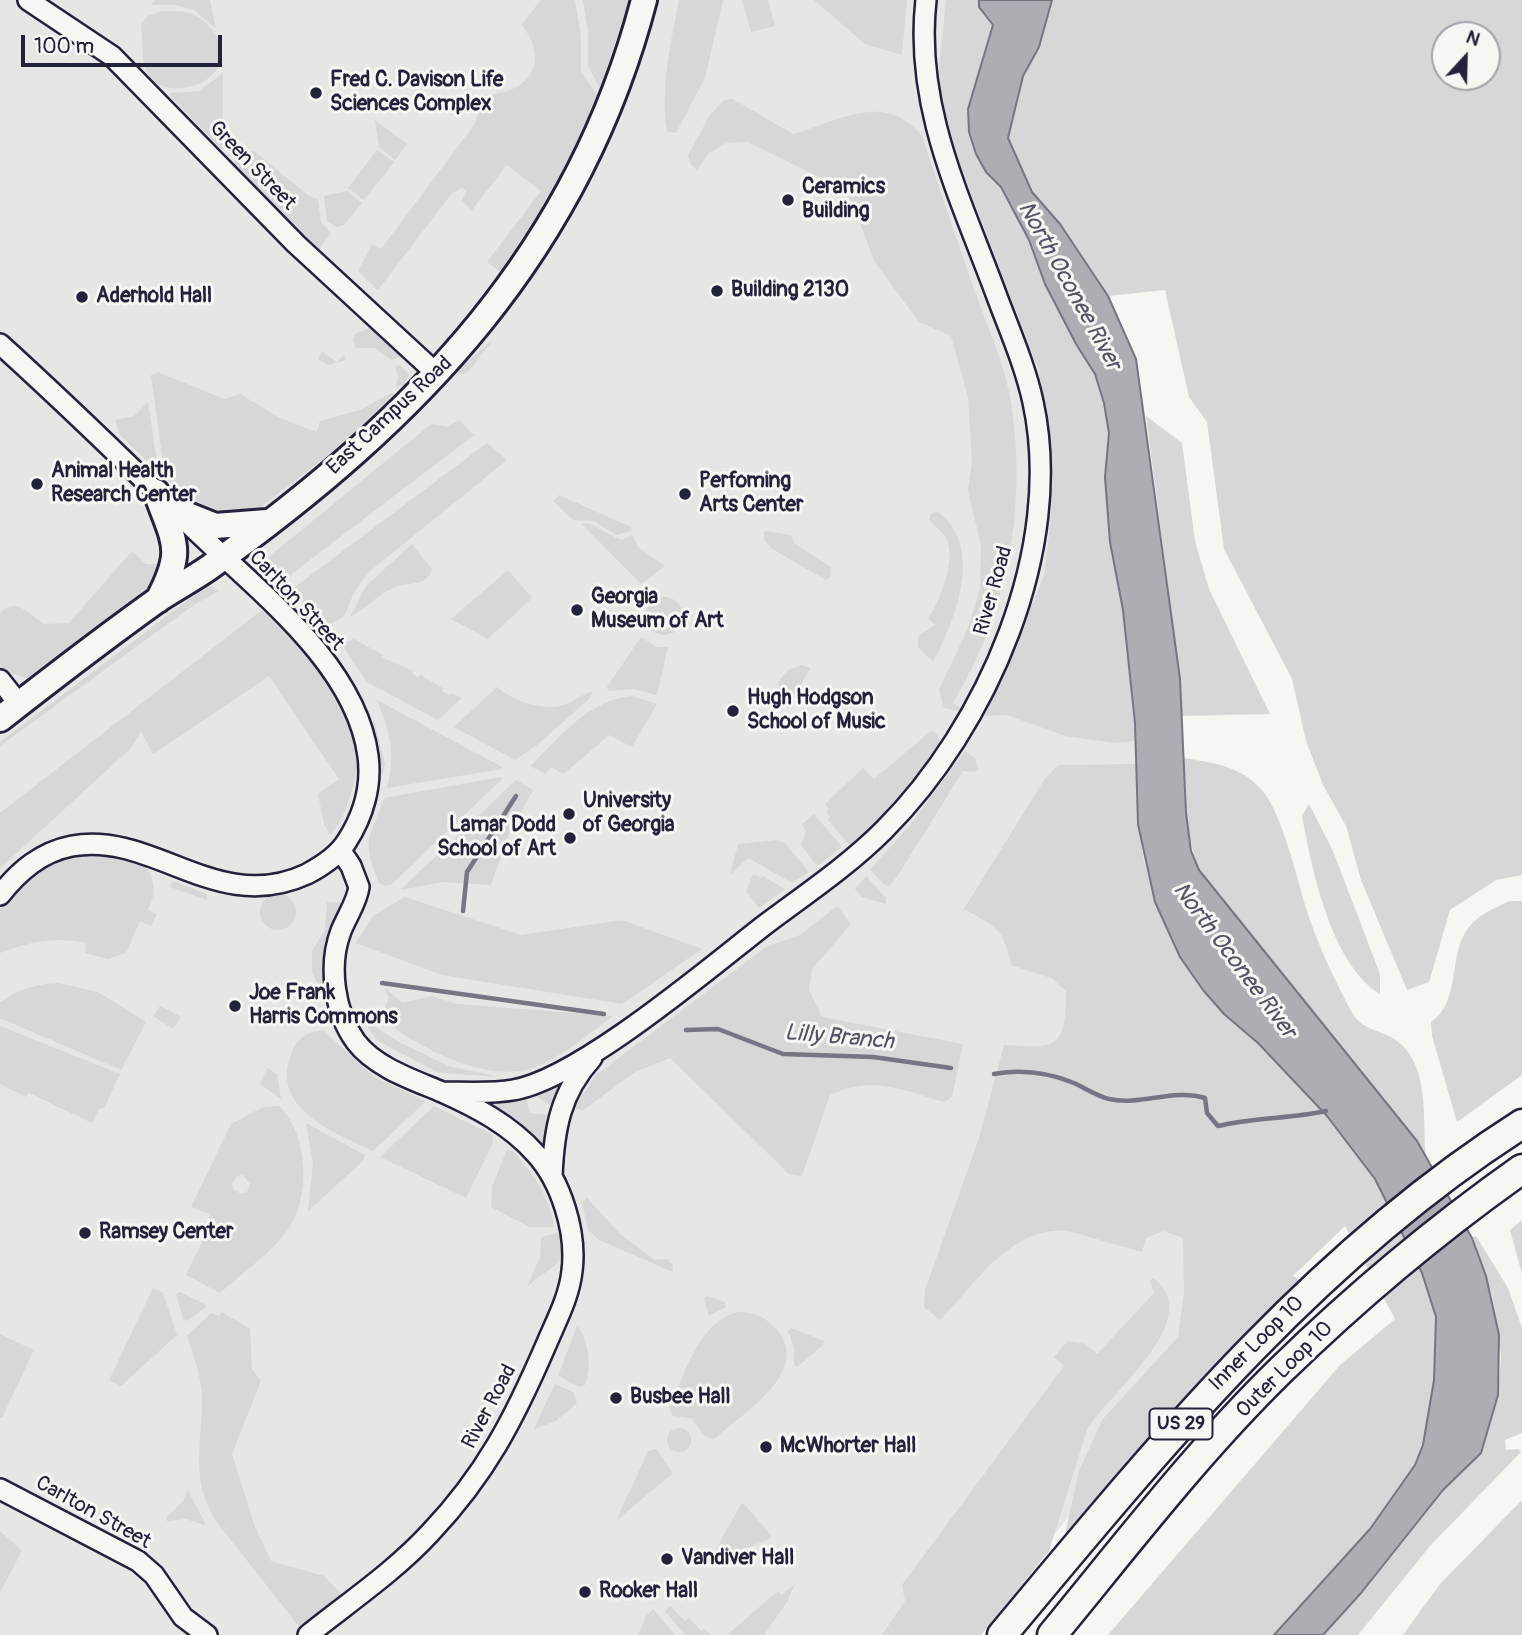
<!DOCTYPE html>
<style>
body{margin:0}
#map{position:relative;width:1522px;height:1635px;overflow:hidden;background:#f6f6f2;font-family:Pangolin,sans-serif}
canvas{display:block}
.north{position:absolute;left:1431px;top:21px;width:70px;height:70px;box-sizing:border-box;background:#f6f6f2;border:2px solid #a1a1a9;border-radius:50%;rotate:22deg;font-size:19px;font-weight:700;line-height:28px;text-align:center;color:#22223b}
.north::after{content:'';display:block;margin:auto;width:24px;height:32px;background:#22223b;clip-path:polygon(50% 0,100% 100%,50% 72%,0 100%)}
.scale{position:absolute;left:21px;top:35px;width:201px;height:32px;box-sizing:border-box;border:4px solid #22223b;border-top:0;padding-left:9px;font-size:21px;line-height:24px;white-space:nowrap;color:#22223b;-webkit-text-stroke:5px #f6f6f2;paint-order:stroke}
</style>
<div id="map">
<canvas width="1522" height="1635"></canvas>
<div class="north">N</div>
<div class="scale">100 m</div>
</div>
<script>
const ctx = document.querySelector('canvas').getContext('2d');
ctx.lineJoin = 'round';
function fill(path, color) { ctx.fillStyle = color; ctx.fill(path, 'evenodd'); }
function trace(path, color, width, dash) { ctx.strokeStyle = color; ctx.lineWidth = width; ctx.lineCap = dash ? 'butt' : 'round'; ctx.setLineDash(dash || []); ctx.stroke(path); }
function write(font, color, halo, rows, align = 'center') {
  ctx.font = font + ' Pangolin,sans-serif'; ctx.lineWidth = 6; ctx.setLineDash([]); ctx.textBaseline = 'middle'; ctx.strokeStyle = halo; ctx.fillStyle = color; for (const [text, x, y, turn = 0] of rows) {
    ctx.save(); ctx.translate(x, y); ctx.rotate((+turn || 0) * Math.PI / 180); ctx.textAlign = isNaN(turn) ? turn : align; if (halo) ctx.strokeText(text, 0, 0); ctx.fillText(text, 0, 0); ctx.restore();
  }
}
fill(new Path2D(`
 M 0,0 L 979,0 L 986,172 L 1135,723 L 1137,784 L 1327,1116 L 1136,1435 L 971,1635 L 0,1635 Z`), '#e6e6e4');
fill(new Path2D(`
 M 155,0 L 210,0 L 216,29 L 194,10 L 175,5 L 151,5 Z
 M 541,0 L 575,0 L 581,36 L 581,71 L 597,95 C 572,158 539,216 502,273 L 487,262 L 541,191 L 507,165 L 472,210 L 462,201 L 466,191 L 462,188 L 452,193 L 378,290 L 358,271 L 372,244 L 381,249 L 474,125 L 480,109 L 474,107 C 486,91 502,96 518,86 C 542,72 538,42 521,25 Z
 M 583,0 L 629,0 L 600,88 L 588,66 L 588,31 Z
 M 679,0 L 723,0 L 705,78 L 676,133 L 667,132 C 660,90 671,41 679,0 Z
 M 742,0 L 768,0 L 775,26 L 751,32 Z
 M 814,0 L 907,0 L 902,55 L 865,44 Z
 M 946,0 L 979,0 L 979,7 L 993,25 L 974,89 L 986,172 L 1001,187 L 1029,240 L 1045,284 L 1076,344 L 1095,374 L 1104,403 L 1109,433 L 1105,477 L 1110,542 L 1123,610 L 1136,741 L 1115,743 L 1065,736 L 1007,715 L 985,716 L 1044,576 L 1051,516 L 1052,467 L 1039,371 L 936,102 Z
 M 1052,0 L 1522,0 L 1522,875 L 1496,880 L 1450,910 L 1429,982 L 1407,990 L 1361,880 L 1346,826 L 1323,785 L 1306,741 L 1292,679 L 1224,549 L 1207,422 L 1189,397 L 1165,290 L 1108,296 L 1060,224 L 1032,192 L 1008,138 L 1023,76 L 1039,47 ZM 1445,35 L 1487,35 L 1487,77 L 1445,77 Z
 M 162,11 C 172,11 184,10 194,15 C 237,38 228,89 174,88 C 164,88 152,83 147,73 C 141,61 143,38 141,24 L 148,16 Z
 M 223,73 L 223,148 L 221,149 L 170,96 L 171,93 L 199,91 Z
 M 733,99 L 793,134 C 839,121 885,90 922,136 C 939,188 957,240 975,292 C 987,325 1002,358 1009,392 C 1029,499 1009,611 953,703 L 962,709 L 959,711 L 944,708 L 939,690 L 969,626 L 980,588 L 981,545 L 968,491 L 972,461 L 968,397 L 951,336 L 919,322 L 874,261 L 856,212 L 843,189 L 748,142 L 727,143 L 709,153 L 697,170 L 690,163 L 688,155 L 710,115 L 724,100 Z
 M 375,120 L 407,144 L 395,160 L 379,147 Z
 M 377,150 L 394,162 L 364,200 L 348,188 Z
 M 254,151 L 309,196 L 318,199 L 321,222 L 331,233 L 318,251 L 234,164 L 237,152 Z
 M 347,191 L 362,203 L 344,225 L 337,227 L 327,221 L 324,196 Z
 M 370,328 L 401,357 L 391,360 L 375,348 L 356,348 L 353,341 L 355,334 Z
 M 493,340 L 468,372 L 461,375 L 456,371 Z
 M 322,352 L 337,362 L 344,355 L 345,360 L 329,365 L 318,359 Z
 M 400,365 L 409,374 L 404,385 L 396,387 L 398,377 L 395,366 Z
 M 158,372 L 224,399 L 240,394 L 282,419 L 317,432 L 320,421 L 360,410 L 391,393 L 399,395 L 372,421 L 261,507 L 247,514 L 232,510 L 216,514 L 196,506 L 165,477 L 151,375 Z
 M 148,402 L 158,468 L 156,470 L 120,435 L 115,420 L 134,416 Z
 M 1146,416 L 1182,443 L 1195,541 L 1209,589 L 1270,714 L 1182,716 L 1180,679 Z
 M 459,420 L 474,435 L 281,582 L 266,566 L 265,560 L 431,424 L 448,427 Z
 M 487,443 L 507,460 L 369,572 C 365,578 359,584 355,591 C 347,606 349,620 328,624 L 293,596 L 291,590 Z
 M 559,495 L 631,527 L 632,531 L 616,535 L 594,521 L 573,520 L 553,501 Z
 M 938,512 C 985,547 955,621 933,662 L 918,647 L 918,636 L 935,625 L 928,618 C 940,601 956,561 947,540 C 943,531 934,527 929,520 L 931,513 Z
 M 588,523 L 621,540 L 632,535 L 638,547 L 665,566 L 641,584 L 582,524 Z
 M 764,531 L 791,535 L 795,544 L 831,567 L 830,577 L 826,580 L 772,549 L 764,539 Z
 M 412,544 L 432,569 C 426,588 408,581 393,588 C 378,594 365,610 350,617 L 365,587 Z
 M 132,551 L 146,564 L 159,564 L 162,569 L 155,582 L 27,678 L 10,673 L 6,676 L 0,668 L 0,614 C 15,595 30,615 44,624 L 69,623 Z
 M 508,570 L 532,598 L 488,639 L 451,619 Z
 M 208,585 L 219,591 L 195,604 L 0,746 L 0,742 Z
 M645 616a19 19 0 1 1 38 0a19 19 0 1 1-38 0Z
 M 262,610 C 299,645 355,695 361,749 C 362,759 356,772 354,781 C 349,802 344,819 330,835 L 324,824 L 318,794 L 339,779 L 269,676 L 153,754 L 141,731 L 130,749 L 0,868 L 0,813 Z
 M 641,637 L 657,647 L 668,647 L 657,695 L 634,689 L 609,691 L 607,687 Z
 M 354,639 L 383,655 L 382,657 L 413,671 L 412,674 L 418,677 L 421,675 L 444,689 L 442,691 L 449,695 L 452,693 L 462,698 L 438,720 L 367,682 L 344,648 L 343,644 Z
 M 802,665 L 810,668 L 788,709 L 779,697 L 778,682 L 788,670 Z
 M 497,687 C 514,702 542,711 564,705 C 574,701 585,693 593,691 L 590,698 L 537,745 L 515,760 L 454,727 Z
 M 633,696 L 657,704 L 632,747 L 609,735 L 564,774 L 551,767 L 545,774 L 530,766 C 560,737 589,699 633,696 Z
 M 377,700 L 502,767 L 502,769 L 387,788 C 396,754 390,732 377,700 Z
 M 374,721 L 385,764 L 378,790 L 379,760 L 369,723 Z
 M 932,730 C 938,735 942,741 939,749 C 928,776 874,826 852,848 L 828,820 L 830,817 L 826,812 L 829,809 L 825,804 L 863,768 L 874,779 Z
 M 965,751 L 975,758 L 978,768 L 975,772 L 963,771 L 900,872 L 890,886 L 886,886 L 870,870 L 910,825 Z
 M 1183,758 C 1211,762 1241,766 1261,789 C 1283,814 1296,876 1306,908 C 1317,943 1334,979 1351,1011 C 1361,1030 1378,1029 1394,1039 C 1431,1062 1422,1120 1426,1158 L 1416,1141 L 1199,870 C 1185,834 1185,795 1183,758 Z
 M 1137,764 L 1137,804 L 1144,863 L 1180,957 L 1215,1006 L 1258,1043 L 1327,1116 L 1375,1179 L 1422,1273 L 1436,1317 L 1434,1380 L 1423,1445 L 1415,1465 L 1370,1529 L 1274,1635 L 1108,1635 L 1340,1365 L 1395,1319 L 1345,1226 L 1293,1276 L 1302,1281 L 1229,1353 L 1065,1534 L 1079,1471 L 1102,1420 L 1178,1337 L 1184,1292 L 1183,1238 L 1163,1231 L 1146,1238 L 1142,1252 L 1068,1231 C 1011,1225 976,1284 940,1320 L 924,1307 L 925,1290 L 979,1138 L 1004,1045 C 1058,1049 1066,1048 1066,991 L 1051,978 L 1011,965 C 1004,928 996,927 964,909 L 1044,780 L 1058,765 Z
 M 501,777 L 502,779 L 391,885 L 385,886 L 379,883 C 361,836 369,842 384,798 Z
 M 516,780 L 533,790 L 509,834 L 491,885 L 444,882 L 400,890 Z
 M 1309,804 L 1333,851 L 1380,974 L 1380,994 C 1331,964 1312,870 1302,816 Z
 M 814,814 L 842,847 L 817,866 L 801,845 L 806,832 L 802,824 Z
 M 776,840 L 785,843 L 809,872 L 792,883 L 748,858 L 730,875 L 738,844 Z
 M 96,852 L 146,867 C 156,884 156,893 148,910 L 157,914 L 151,926 L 140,921 L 126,953 L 108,959 L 85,953 L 86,943 C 56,936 29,942 0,953 L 0,909 L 24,878 L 54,860 Z
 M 753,874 L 761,878 L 763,876 L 785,889 L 759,908 L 746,891 Z
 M 866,876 L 886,898 L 886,904 L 862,897 L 855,889 Z
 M 172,881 L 207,894 L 207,900 L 170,887 Z
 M260 912a18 18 0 1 1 36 0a18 18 0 1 1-36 0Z
 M 405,897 L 521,935 L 622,920 L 702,949 L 622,1004 L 442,975 L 356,943 L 373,916 Z
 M 1510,901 L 1522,901 L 1522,1075 L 1457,1122 L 1432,1036 L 1431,1022 C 1462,1001 1447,954 1469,927 C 1478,915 1496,907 1510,901 Z
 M 327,902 L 345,903 L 327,993 L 322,994 L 312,972 L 312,951 L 325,929 Z
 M 837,906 L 851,924 L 812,969 L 809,990 L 822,1017 L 963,1044 L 952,1097 L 944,1102 C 902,1090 872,1075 830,1095 L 802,1176 L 789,1174 L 670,1058 L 635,1072 L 582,1111 L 574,1107 L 596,1075 L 766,947 L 800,935 Z
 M 59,983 L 98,992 L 146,1022 L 121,1070 L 0,1018 L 0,1002 C 19,989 36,984 59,983 Z
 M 384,987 L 402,1003 L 432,996 L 457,1004 L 613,1016 C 588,1034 562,1058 532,1068 C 485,1084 415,1046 380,1017 L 389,998 Z
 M 160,1006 L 181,1017 L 173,1029 L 153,1016 Z
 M 360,1017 L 397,1041 L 449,1066 L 500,1077 L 439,1073 L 378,1041 Z
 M 0,1026 L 120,1074 L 104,1108 L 99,1109 L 92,1123 L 29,1093 L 26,1097 L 0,1084 Z
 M 323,1030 L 374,1077 L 426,1101 L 373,1151 C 334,1133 270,1108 291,1055 C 297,1038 306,1032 323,1030 Z
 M 267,1068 L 277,1074 L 281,1099 L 260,1084 Z
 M 566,1077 L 553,1107 L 537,1097 L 535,1089 Z
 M 526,1092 L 529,1113 L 551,1115 L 549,1153 L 475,1097 Z
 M 279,1106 C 309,1134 311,1199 287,1231 C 270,1254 241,1274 220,1293 L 186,1275 L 209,1228 L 209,1214 L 191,1207 L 231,1124 L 263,1107 ZM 243,1175 L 250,1184 L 247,1192 L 241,1194 L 233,1189 L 232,1183 L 237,1176 Z
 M 434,1106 L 493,1135 L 493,1142 L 466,1198 L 380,1157 Z
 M 306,1123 L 365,1155 L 363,1161 L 308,1211 L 313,1163 Z
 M 507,1150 L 513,1151 C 533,1173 550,1197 554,1227 L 530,1227 L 491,1207 L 492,1186 Z
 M 587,1198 L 621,1235 L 655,1260 L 668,1259 L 673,1266 L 673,1272 L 599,1240 L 588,1230 L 582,1203 Z
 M 1522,1220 L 1522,1274 L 1510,1230 Z
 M 561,1232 C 568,1270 549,1265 527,1287 L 540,1257 L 541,1237 Z
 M 1476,1236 L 1508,1288 L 1522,1328 L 1522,1433 L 1505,1440 L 1506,1450 L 1518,1449 L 1521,1452 L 1430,1546 L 1358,1635 L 1323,1635 L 1361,1593 L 1443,1490 L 1481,1453 L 1498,1395 L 1501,1355 L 1492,1295 L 1472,1238 Z
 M 1153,1278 C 1208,1318 1107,1395 1087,1430 L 1049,1551 L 981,1635 L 882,1635 L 905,1601 L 902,1585 L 1064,1366 L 1054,1357 L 1068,1341 L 1085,1344 L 1097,1354 L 1154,1293 L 1150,1281 Z
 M 153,1288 L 163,1293 L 177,1335 L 121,1386 L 109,1380 Z
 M 180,1292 L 205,1304 L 206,1307 L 187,1321 L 183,1319 L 176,1294 Z
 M 707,1296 L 725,1302 L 726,1307 L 709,1316 L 704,1299 Z
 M 222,1312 L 250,1329 L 252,1369 L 261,1381 L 232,1454 L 254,1524 L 271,1561 L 324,1576 L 343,1596 L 301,1629 L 215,1520 C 191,1478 201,1449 202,1404 C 203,1381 194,1357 187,1336 L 211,1313 L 219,1316 Z
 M 738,1312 C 753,1312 766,1317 776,1329 C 814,1371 741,1415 714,1439 L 705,1436 L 691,1418 L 673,1416 L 669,1408 C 685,1375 698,1322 738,1312 Z
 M 577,1326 C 589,1340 592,1368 585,1385 L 579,1387 L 558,1376 Z
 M 791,1328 L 824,1341 L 823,1345 L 797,1367 L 794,1365 L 794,1348 L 788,1331 Z
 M 0,1334 L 34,1350 L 2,1418 L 0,1417 Z
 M 555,1384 L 573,1392 L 577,1403 L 556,1421 L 534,1429 Z
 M667 1440a12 12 0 1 1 24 0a12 12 0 1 1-24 0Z
 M 656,1449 L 673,1473 L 616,1521 L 648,1451 Z
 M 188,1490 L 205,1523 L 204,1525 L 186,1519 L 167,1521 L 166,1518 L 183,1501 Z
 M 1522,1500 L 1522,1635 L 1403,1635 L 1440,1584 Z
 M 741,1504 L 744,1504 L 771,1535 L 770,1539 L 709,1562 Z
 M 0,1531 L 22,1551 L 0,1592 Z
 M 795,1584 L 787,1602 L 764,1635 L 727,1635 L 778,1591 L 782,1595 Z
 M 670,1606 L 685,1621 L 689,1618 L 701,1631 L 704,1629 L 711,1635 L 685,1635 L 665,1611 Z
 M 653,1609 L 675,1635 L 638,1635 L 646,1616 Z`), '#d7d7d7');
const water = new Path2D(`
 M 979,0 L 1052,0 L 1039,47 L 1023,76 L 1008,138 L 1032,192 L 1060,224 L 1108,296 L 1136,359 L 1180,679 L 1186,813 L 1191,851 L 1199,870 L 1417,1141 L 1472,1238 L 1486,1276 L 1499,1335 L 1498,1395 L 1481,1453 L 1443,1490 L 1361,1593 L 1323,1635 L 1274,1635 L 1370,1529 L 1415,1465 L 1423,1445 L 1434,1380 L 1436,1317 L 1422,1273 L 1375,1179 L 1327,1116 L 1258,1043 L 1224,1014 L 1203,990 L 1180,957 L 1155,902 L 1138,824 L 1135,723 L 1123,610 L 1110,542 L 1105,477 L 1109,433 L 1104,403 L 1095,374 L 1076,344 L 1045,284 L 1029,240 L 1001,187 L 986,172 L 976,154 L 969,132 L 968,109 L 993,25 L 979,7 Z`);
fill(water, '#adadb3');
trace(water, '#757583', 2);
trace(new Path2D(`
 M 463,911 L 467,872 L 516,796
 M 382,983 L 604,1014
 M 686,1030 L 718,1029 L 783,1054 L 873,1057 L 951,1068
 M 994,1074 C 1022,1069 1047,1072 1074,1083 C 1085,1088 1097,1096 1109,1099 C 1142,1106 1173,1088 1205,1098 L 1207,1113 L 1218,1126 C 1254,1117 1290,1119 1326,1111`), '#757583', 4.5);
const minor = new Path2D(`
 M 28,0 L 112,56 L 296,244 L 437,374
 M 0,344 C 65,403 128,464 191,526 C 254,588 356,663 368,756 C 372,786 363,816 347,841 C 338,856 322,866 307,874 C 217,916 154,831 72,846 C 41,852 19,871 0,895
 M 0,680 L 19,704
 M 442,1092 C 465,1092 490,1094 513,1090 C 577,1080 707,970 762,927 C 803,896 847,867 884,830 C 987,727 1065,549 1033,402 C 1025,365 1009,329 996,294 C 960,197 914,106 926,0
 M 552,1176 C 554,1130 560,1093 592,1058
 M 0,1489 L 138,1561 L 154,1575 L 183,1617 L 207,1635
 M 308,1635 C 349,1602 394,1572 430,1533 C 486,1474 514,1419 546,1345 C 556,1321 569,1298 572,1271 C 577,1232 561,1181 535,1153 C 510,1125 476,1107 442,1092 C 414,1080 376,1068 356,1042 C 334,1012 328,965 341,931 C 347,916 357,902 359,887 L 351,866 L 341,851`);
const major = new Path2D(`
 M 156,492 C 174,543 185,549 158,600
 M 175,510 L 215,526 L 267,522
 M 0,719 C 51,679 103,639 156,601 C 174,589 193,579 210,567 C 417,419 578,253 644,0`);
const highway = new Path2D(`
 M 1002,1635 C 1158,1448 1314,1256 1522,1124
 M 1052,1635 C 1126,1545 1198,1451 1281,1370 C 1356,1297 1437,1229 1522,1169`);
trace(minor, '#22223b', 24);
trace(major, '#22223b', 30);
trace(highway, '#22223b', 33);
trace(minor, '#f6f6f2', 19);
trace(major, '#f6f6f2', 24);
trace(highway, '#f6f6f2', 28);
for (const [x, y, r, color] of [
 [316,93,7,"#22223b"],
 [788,200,7,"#22223b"],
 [717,291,7,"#22223b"],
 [82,297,7,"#22223b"],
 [37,484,7,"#22223b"],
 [685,494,7,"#22223b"],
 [577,610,7,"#22223b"],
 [733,711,7,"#22223b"],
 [569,814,7,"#22223b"],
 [570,838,7,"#22223b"],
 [235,1006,7,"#22223b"],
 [85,1233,7,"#22223b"],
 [616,1398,7,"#22223b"],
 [766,1447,7,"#22223b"],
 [667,1559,7,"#22223b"],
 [585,1592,7,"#22223b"]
]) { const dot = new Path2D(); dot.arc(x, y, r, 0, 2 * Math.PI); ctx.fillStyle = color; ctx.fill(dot); trace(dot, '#f6f6f2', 2.5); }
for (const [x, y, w] of [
 [1181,1424,63]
]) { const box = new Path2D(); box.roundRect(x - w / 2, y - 15.5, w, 31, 5); ctx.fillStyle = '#f6f6f2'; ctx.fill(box); trace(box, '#22223b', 2); }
write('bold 19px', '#22223b', null, [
 ["US 29",1181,1424]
]);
write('bold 21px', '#22223b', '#f6f6f2', [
 ["Fred C. Davison Life",330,81],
 ["Sciences Complex",330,105],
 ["Ceramics",802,188],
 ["Building",802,212],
 ["Building 2130",731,291],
 ["Aderhold Hall",96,297],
 ["Animal Health",51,472],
 ["Research Center",51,496],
 ["Perfoming",699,482],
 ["Arts Center",699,506],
 ["Georgia",591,598],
 ["Museum of Art",591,622],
 ["Hugh Hodgson",747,699],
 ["School of Music",747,723],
 ["University",583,802],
 ["of Georgia",583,826],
 ["Lamar Dodd",556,826,"right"],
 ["School of Art",556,850,"right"],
 ["Joe Frank",249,994],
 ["Harris Commons",249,1018],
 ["Ramsey Center",99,1233],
 ["Busbee Hall",630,1398],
 ["McWhorter Hall",780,1447],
 ["Vandiver Hall",681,1559],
 ["Rooker Hall",599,1592]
], 'left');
write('21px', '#22223b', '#f6f6f2', [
 ["Green Street",252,166,46],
 ["East Campus Road",390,416,-43],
 ["River Road",994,591,-74],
 ["Carlton Street",296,601,47],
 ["Inner Loop 10",1257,1344,-45],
 ["Outer Loop 10",1285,1370,-45],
 ["River Road",490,1407,-62],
 ["Carlton Street",93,1513,29]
]);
write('italic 23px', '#535365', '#f6f6f2', [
 ["North Oconee River",1069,286,61],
 ["North Oconee River",1234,961,53],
 ["Lilly Branch",839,1038,5]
]);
</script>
